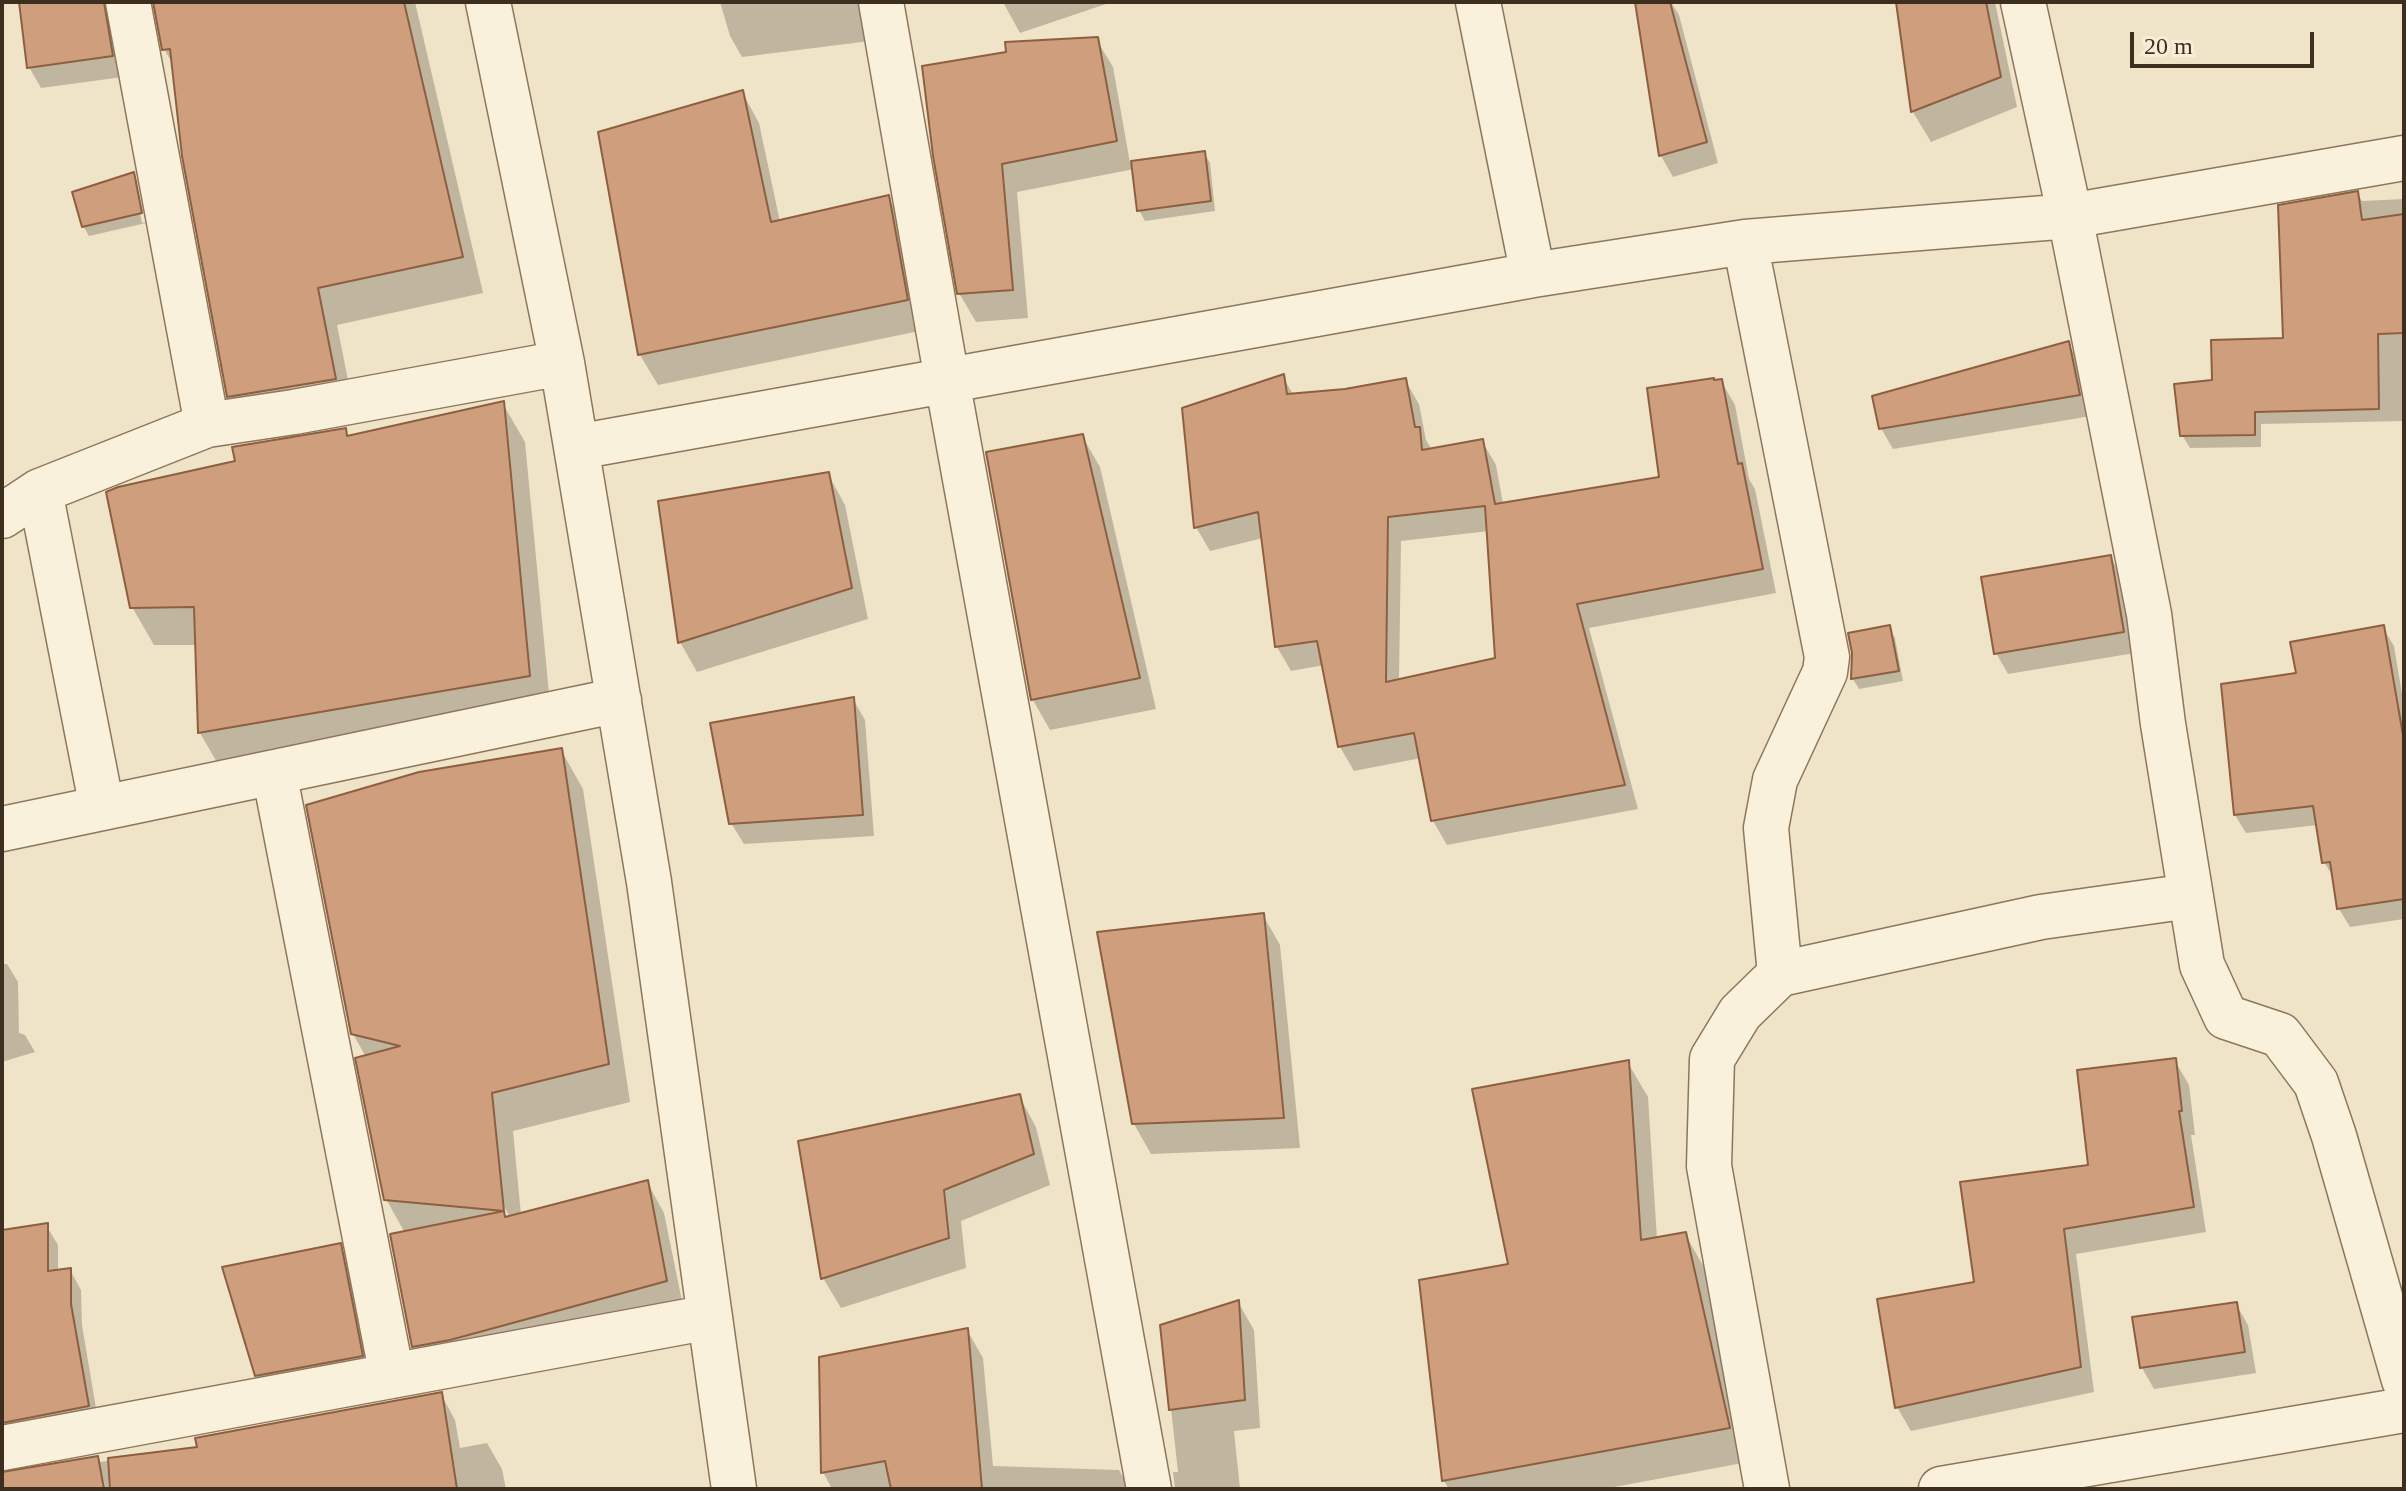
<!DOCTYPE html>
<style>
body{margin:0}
#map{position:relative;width:2406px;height:1491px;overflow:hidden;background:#f0e4c8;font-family:Georgia,serif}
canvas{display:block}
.frame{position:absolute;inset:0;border:4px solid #3d2e20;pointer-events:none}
.scale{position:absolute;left:2130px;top:32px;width:184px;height:36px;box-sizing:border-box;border:4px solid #3d2e20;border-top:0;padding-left:10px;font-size:24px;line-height:28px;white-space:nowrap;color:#3d2e20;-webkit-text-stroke:6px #f7eed8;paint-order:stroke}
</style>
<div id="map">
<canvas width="2406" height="1491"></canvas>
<div class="frame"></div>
<div class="scale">20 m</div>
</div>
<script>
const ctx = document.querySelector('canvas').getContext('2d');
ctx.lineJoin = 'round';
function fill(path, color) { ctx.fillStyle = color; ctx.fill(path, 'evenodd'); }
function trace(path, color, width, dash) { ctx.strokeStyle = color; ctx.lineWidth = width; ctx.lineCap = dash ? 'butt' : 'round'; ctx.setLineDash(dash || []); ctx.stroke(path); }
fill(new Path2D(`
 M 46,2 L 119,2 L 123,77 L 41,88 L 29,67 Z
 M 151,2 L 415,2 L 483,293 L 337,325 L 355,415 L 250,432 L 229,396 L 174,66 L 164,49 L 157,12 Z
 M 720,2 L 864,2 L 870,41 L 742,57 L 730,36 Z
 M 1003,2 L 1112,2 L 1020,33 Z
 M 1637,2 L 1671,2 L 1679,15 L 1718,163 L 1673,177 L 1661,156 Z
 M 1898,2 L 1995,2 L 2017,107 L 1931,142 L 1913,112 Z
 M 1096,39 L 1113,67 L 1130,163 L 1204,153 L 1210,163 L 1215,211 L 1145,221 L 1139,210 L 1134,169 L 1017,192 L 1028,318 L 976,322 L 959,293 L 1008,54 Z
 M 742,92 L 759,123 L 780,222 L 888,197 L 906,227 L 924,330 L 658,385 L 640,355 L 600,134 Z
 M 133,174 L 138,183 L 134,183 L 142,223 L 146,222 L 138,183 L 146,223 L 89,236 L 83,226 Z
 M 2357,194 L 2362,201 L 2404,199 L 2404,421 L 2261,424 L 2261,447 L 2190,448 L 2182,435 L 2214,381 L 2286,340 Z
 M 2068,343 L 2080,364 L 2091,416 L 1893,449 L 1881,428 Z
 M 1283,377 L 1294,396 L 1345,391 L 1405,380 L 1419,404 L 1426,440 L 1432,450 L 1482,441 L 1496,465 L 1503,504 L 1662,478 L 1721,381 L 1735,405 L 1749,479 L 1755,489 L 1776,593 L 1589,628 L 1638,809 L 1447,845 L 1433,821 L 1421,758 L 1354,771 L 1340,747 L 1324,665 L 1291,671 L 1277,647 L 1263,538 L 1210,551 L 1196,527 ZM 1489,531 L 1497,660 L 1399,681 L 1401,541 Z
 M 503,404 L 525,442 L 551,714 L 222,771 L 200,733 L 197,645 L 154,645 L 132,607 L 345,430 L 349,438 Z
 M 1082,436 L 1100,467 L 1156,709 L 1050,730 L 1033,700 Z
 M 828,474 L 845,505 L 868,619 L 697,672 L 680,642 Z
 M 2110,557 L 2123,578 L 2135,653 L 2008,674 L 1996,653 Z
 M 1889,628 L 1895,638 L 1903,681 L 1859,689 L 1853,679 L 1854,652 Z
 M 2383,628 L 2394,646 L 2404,706 L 2404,919 L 2350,927 L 2339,909 L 2335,880 L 2324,862 L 2318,825 L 2246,833 L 2235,815 L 2298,674 Z
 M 853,699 L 865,720 L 874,836 L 744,844 L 731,823 Z
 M 561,750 L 583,789 L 630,1102 L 513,1131 L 521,1215 L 647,1182 L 664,1213 L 684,1311 L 431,1377 L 414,1346 L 405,1233 L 386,1199 L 366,1057 L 353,1034 ZM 501,1201 L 511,1219 L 506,1219 L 497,1203 Z
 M 1263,915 L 1280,945 L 1300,1148 L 1151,1154 L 1134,1124 Z
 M 2,964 L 7,964 L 18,982 L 19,1033 L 25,1035 L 35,1052 L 2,1062 Z
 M 2175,1061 L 2189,1085 L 2195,1135 L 2191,1135 L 2206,1232 L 2076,1254 L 2094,1392 L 1911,1431 L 1897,1407 L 1976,1284 L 2090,1167 Z
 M 1628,1063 L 1648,1097 L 1657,1239 L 1685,1234 L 1705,1269 L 1748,1462 L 1604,1489 L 1449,1489 L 1444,1481 L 1421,1282 L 1510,1266 Z
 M 1019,1096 L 1036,1127 L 1050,1185 L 961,1221 L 966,1268 L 841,1308 L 823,1278 Z
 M 46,1225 L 58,1245 L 58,1272 L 70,1270 L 81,1290 L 82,1325 L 99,1426 L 2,1446 L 2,1232 Z
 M 340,1246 L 352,1267 L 373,1377 L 269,1396 L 257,1375 Z
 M 1238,1302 L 1254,1330 L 1260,1428 L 1234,1431 L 1240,1489 L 1175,1489 L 1173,1472 L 1178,1472 L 1162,1327 Z
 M 2236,1304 L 2248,1325 L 2256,1373 L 2154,1389 L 2142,1368 Z
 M 967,1330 L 983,1358 L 993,1466 L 1119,1470 L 1130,1489 L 832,1489 L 823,1472 Z
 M 441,1394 L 455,1420 L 460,1448 L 487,1443 L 502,1469 L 506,1489 L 2,1489 L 2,1474 L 97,1458 L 99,1462 L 200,1448 Z`), '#0003');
const building = new Path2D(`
 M 19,2 L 104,2 L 113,56 L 27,68 Z
 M 153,2 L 404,2 L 463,257 L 318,288 L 336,379 L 227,397 L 182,156 L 170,49 L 162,50 Z
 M 1635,2 L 1670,2 L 1707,142 L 1659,156 Z
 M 1896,2 L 1986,2 L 2001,77 L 1911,112 Z
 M 1098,37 L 1117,141 L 1002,164 L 1013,290 L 957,294 L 933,156 L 922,66 L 1006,52 L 1005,42 Z
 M 743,90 L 771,222 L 889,195 L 908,300 L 638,355 L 598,132 Z
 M 1205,151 L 1211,201 L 1137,211 L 1131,161 Z
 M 134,172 L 142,213 L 82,227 L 72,192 Z
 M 2358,191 L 2362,220 L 2404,214 L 2404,333 L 2378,334 L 2379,409 L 2255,412 L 2255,435 L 2180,436 L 2174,384 L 2212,380 L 2211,340 L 2283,338 L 2278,205 Z
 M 2069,341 L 2080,395 L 1879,429 L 1872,396 Z
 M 1284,374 L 1287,394 L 1345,389 L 1406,378 L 1415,427 L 1420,427 L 1422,450 L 1483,439 L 1495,504 L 1659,477 L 1647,388 L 1714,378 L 1714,380 L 1722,379 L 1738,464 L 1742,463 L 1763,569 L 1577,604 L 1625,785 L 1431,821 L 1414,733 L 1338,747 L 1317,641 L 1275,647 L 1258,512 L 1194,528 L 1182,408 ZM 1485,506 L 1495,658 L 1386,682 L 1388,517 Z
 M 504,401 L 530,676 L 198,733 L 194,607 L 130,608 L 106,492 L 118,487 L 235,461 L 232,447 L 346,428 L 347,436 Z
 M 1083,434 L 1140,678 L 1031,700 L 986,452 Z
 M 829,472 L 852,588 L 678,643 L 658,501 Z
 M 2111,555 L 2124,632 L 1994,654 L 1981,577 Z
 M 1890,625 L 1899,671 L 1851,679 L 1852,653 L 1848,633 Z
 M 2384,625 L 2404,741 L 2404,899 L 2337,909 L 2330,862 L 2322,863 L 2313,806 L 2234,815 L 2221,684 L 2296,673 L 2290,642 Z
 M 854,697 L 863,815 L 729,824 L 710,723 Z
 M 562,748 L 609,1064 L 492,1093 L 504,1211 L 384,1200 L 355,1058 L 400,1046 L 351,1034 L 306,805 L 419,772 Z
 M 1264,913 L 1284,1118 L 1132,1124 L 1097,932 Z
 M 2176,1058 L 2182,1111 L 2179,1111 L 2194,1207 L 2064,1229 L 2081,1367 L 1895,1408 L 1877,1299 L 1974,1282 L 1960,1182 L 2088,1165 L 2077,1070 Z
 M 1629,1060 L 1641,1240 L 1686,1232 L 1730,1428 L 1442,1481 L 1419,1280 L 1508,1264 L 1472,1089 Z
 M 1020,1094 L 1034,1154 L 944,1190 L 949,1238 L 821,1279 L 798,1141 Z
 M 648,1180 L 667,1281 L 450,1340 L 412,1347 L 390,1234 L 504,1211 L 505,1217 Z
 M 48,1223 L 48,1271 L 71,1268 L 71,1304 L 89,1406 L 2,1423 L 2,1230 Z
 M 341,1243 L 363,1356 L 255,1376 L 222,1267 Z
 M 1239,1300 L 1245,1400 L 1169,1410 L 1160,1325 Z
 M 2237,1302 L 2245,1352 L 2140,1368 L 2132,1317 Z
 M 968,1328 L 982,1489 L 891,1489 L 885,1461 L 821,1473 L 819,1357 Z
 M 442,1392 L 457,1489 L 110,1489 L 108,1458 L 197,1447 L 195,1438 Z
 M 98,1456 L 104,1489 L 2,1489 L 2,1472 Z`);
fill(building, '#cf9f7d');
trace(building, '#8d5f41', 2);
const minor = new Path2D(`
 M 128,2 L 207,425
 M 488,2 L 562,363 L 649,882 L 734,1489
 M 881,2 L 947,380 L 1149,1489
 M 1478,2 L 1533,275
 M 2023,2 L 2070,216 L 2149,614 L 2163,724 L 2202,965 L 2226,1017 L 2280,1035 L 2316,1083 L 2334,1136 L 2404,1380
 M 1745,242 L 1827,657 L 1825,672 L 1775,780 L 1766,828 L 1780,974
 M 577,447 L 1533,275 L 1745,242 L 2070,216 L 2404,158
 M 40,491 L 102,808
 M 2,516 L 40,491 L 207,425 L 294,412 L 562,363
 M 274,772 L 392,1376
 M 2,829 L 619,700
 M 2,1448 L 710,1317
 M 1767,1489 L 1709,1166 L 1712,1059 L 1740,1013 L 1780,974 L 2041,917 L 2190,896
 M 1941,1489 L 2404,1410`);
trace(minor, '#8d765c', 47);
trace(minor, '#faf1dc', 44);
</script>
